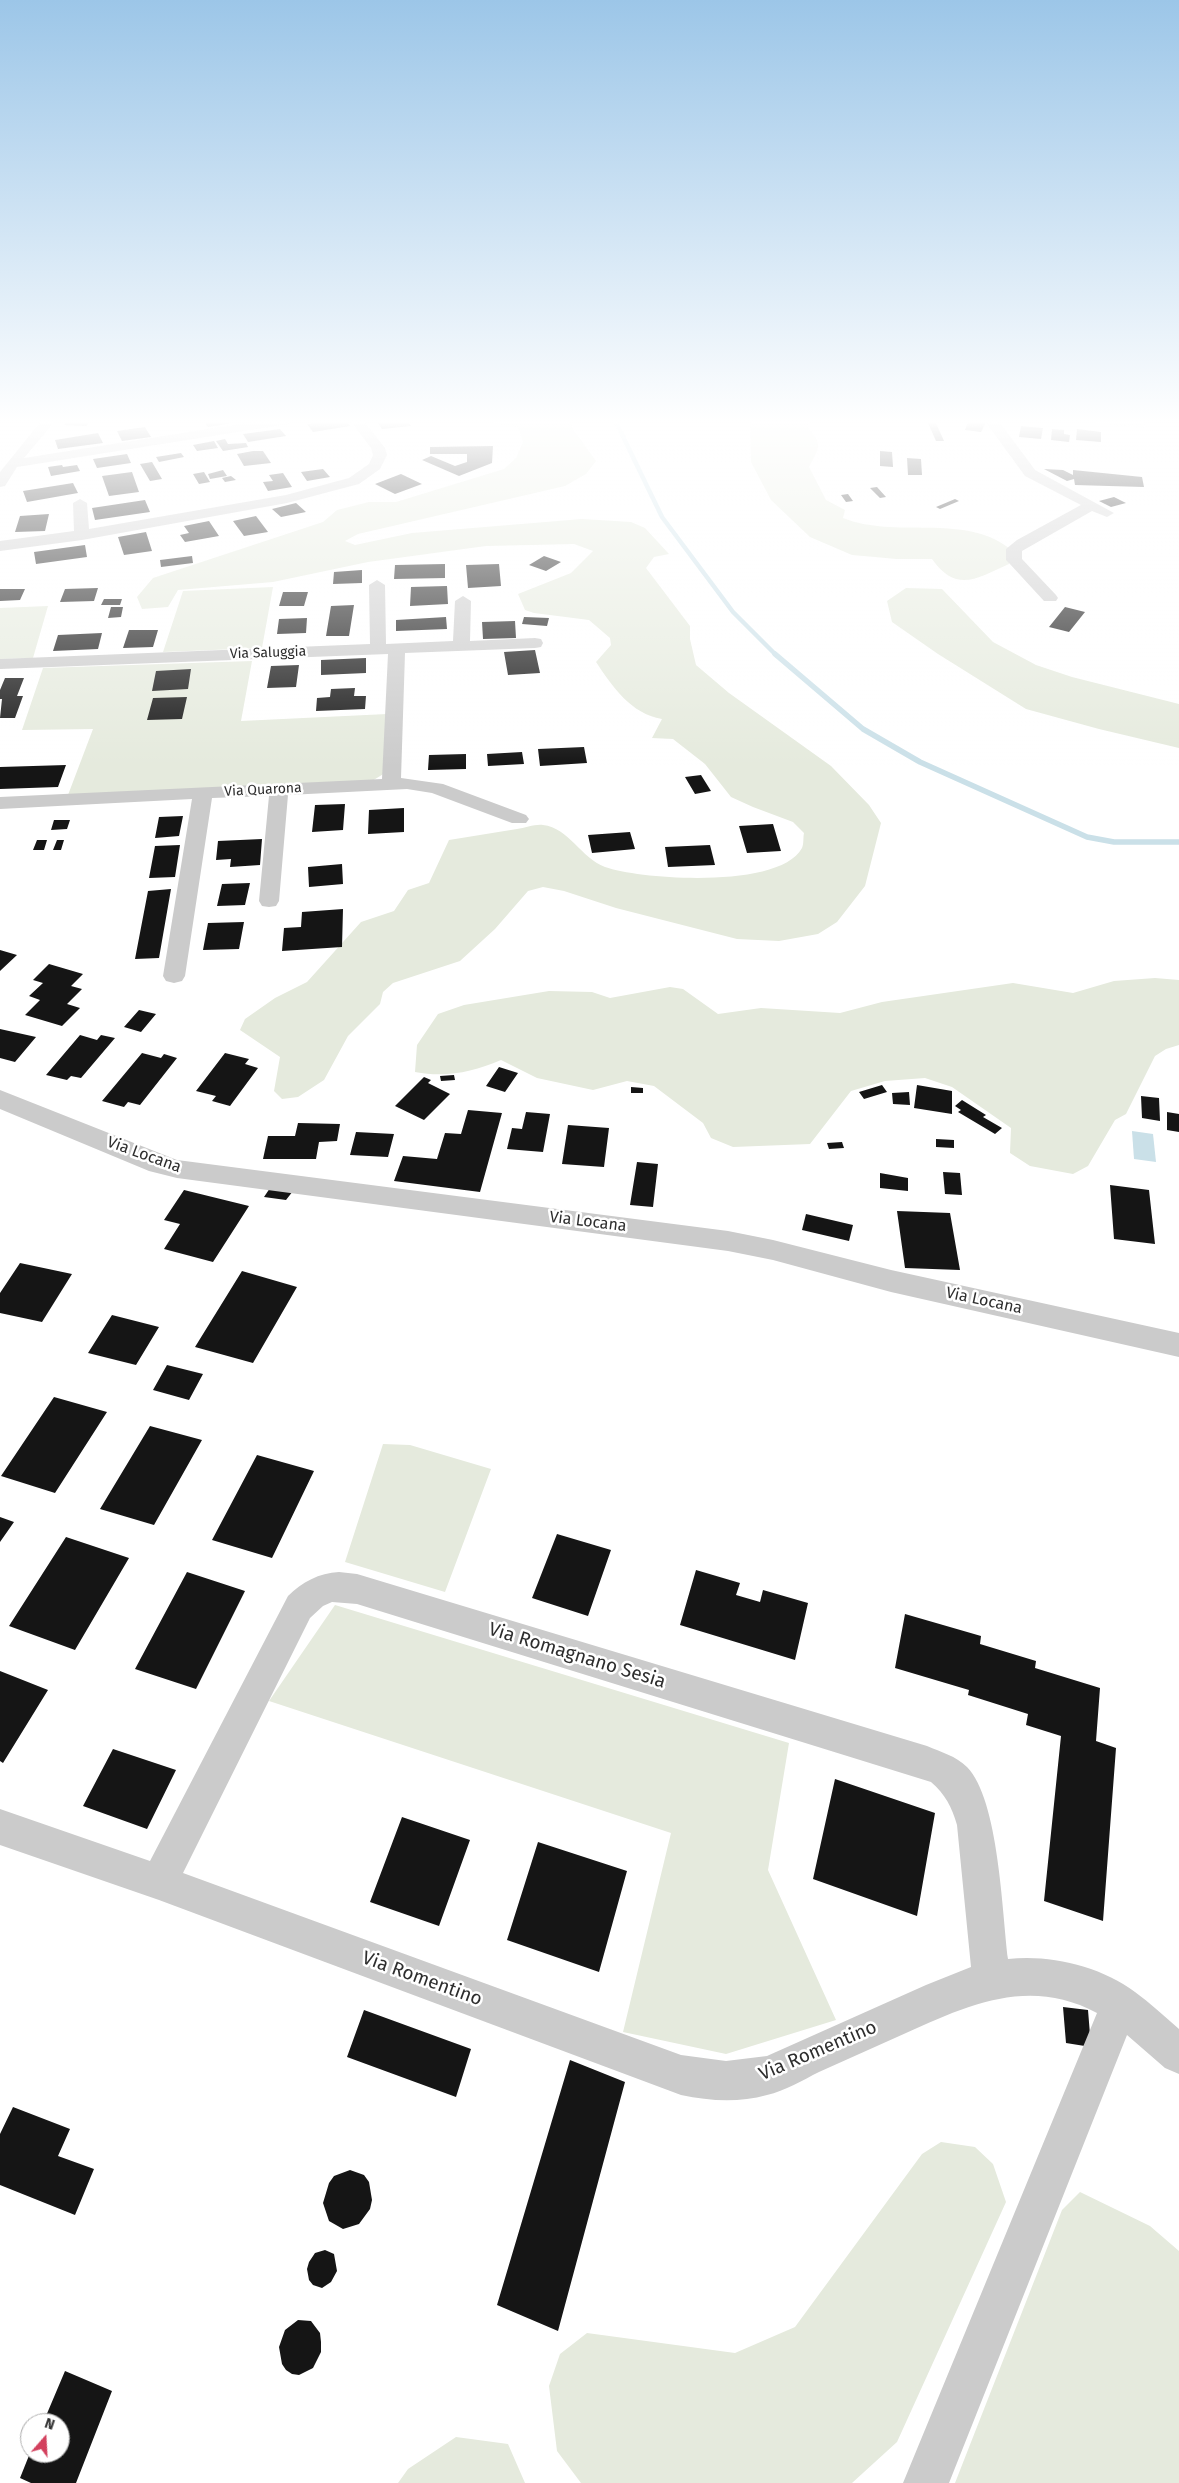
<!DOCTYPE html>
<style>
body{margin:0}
#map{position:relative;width:1179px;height:2483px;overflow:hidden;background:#fff;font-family:"Fira Sans",sans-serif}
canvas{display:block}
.north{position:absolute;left:20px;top:2413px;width:50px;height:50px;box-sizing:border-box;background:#fff;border:1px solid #ababab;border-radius:50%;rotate:19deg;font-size:14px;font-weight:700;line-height:20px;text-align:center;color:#2e2e2e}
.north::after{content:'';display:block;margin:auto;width:18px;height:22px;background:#d3415e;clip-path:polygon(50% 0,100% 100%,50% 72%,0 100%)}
</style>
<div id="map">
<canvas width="1179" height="2483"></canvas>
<div class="north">N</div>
</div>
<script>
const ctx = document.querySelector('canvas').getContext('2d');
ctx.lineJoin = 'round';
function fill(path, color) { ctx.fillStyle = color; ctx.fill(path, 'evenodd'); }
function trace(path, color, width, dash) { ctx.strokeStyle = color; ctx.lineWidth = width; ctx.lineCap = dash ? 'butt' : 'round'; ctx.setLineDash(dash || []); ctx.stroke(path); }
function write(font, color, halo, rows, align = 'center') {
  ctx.font = font + ' "Fira Sans",sans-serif'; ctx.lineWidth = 5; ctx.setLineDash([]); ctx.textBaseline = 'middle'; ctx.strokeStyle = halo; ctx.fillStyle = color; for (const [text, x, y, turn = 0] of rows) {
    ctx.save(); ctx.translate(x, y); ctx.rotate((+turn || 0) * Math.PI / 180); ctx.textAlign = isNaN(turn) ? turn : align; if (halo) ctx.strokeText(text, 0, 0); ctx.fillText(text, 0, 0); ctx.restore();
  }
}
fill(new Path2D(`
 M 476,420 L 570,420 L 573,429 L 596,461 L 586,474 L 565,486 L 358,534 L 345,541 L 355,545 L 412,533 L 582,519 L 631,522 L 645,528 L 669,554 L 654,557 L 646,568 L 690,626 L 690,639 L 696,665 L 729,693 L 831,766 L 869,805 L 881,823 L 865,886 L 837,922 L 818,934 L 779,941 L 737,939 L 616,908 L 564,891 L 543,887 L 528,891 L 495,929 L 460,961 L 393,983 L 383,992 L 380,1004 L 348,1036 L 324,1080 L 298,1097 L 282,1099 L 274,1091 L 280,1057 L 240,1030 L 245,1019 L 275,998 L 307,982 L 361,922 L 394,911 L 408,890 L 429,883 L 449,840 C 472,836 494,833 517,829 C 525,828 535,824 543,825 C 569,828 581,858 605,867 C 643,880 780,889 802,848 C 804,844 803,837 804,833 L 793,822 L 753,807 L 731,797 L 705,764 L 673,739 L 652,738 L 662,719 C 631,714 612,686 596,662 L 611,645 L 610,638 L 589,620 L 534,613 L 525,610 L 518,594 L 571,573 L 593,551 L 574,544 L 486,546 L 368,562 L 273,582 L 178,590 L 168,607 L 142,609 L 137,597 L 153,578 L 323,522 L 337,510 L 369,502 L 396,502 L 504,469 L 516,458 L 523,442 L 518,427 Z
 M 754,420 L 810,420 L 807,426 C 823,445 820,446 809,467 L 826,500 L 845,510 L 843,518 C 895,539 964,513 1009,548 L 1009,564 C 977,578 957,594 932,559 L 897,559 L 852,555 L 810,537 L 771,500 L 751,462 L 750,423 Z
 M 1071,420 L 1145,420 L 1144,428 Z
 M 273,587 L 262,648 L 163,652 L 183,591 Z
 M 906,588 L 942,589 L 993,642 L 1036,665 L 1072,677 L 1179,704 L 1179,748 L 1099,729 L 1026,709 L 938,654 L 892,622 L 887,601 Z
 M 48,606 L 33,658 L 0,659 L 0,608 Z
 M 252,661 L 241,721 L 387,714 L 385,773 L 372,781 L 68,795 L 93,729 L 22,730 L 43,668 Z
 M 1155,978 L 1179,980 L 1179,1045 L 1166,1049 L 1155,1056 L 1126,1114 L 1115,1120 L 1088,1166 L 1073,1174 L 1030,1166 L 1010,1153 L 1011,1128 L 952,1087 L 925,1078 L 885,1081 L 851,1091 L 810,1144 L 733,1147 L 711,1138 L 703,1123 L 654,1086 L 627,1081 L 593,1090 L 537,1078 L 501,1060 C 472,1072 446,1078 415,1072 L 417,1045 L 438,1014 L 464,1005 L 549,991 L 592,992 L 610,998 L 670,987 L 683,989 L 718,1014 L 761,1008 L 840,1013 L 882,1002 L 1013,983 L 1073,993 L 1114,981 Z
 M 383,1444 L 410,1445 L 491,1469 L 445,1592 L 345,1562 Z
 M 335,1605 L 789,1743 L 768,1870 L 836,2020 L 726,2054 L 623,2032 L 671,1833 L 269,1701 Z
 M 941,2142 L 975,2147 L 993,2164 L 1006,2202 L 897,2442 L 852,2483 L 581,2483 L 557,2451 L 549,2386 L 560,2354 L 587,2333 L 735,2353 L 795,2327 L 922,2154 Z
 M 1080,2192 L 1150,2226 L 1179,2251 L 1179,2483 L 955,2483 L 1062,2210 Z
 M 456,2437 L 508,2444 L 525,2483 L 398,2483 L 408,2469 Z`), '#e5eadd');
fill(new Path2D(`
 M 1132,1131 L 1153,1134 L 1156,1162 L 1134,1159 Z`), '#cae0e8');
trace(new Path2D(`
 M 615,420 L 662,517 L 733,612 L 776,655`), '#cae0e8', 4.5);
trace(new Path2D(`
 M 775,654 L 863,729 L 920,762 L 1087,837 L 1114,842 L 1179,842`), '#cae0e8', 5.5);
fill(new Path2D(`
 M 68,420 L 92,420 L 86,426 L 64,425 Z
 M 203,420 L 231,420 L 233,423 L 208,427 Z
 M 334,420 L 345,420 L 350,426 L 313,432 L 307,424 Z
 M 376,420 L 407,420 L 411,426 L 382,429 Z
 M 969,420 L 986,422 L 981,432 L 965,430 Z
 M 928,423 L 936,423 L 944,441 L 936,441 Z
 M 1021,426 L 1043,428 L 1041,439 L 1019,437 Z
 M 145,427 L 151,437 L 122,441 L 117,431 Z
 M 280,429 L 286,436 L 248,442 L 243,434 Z
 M 1052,429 L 1064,430 L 1064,434 L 1070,435 L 1069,442 L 1051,440 Z
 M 1077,429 L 1101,432 L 1101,442 L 1076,440 Z
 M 98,433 L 103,443 L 58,449 L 55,440 Z
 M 225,439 L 228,444 L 246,443 L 248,447 L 223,451 L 216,441 Z
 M 214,441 L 218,448 L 197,451 L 193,445 Z
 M 493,446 L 492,463 L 459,476 L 422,460 L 431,456 L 455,466 L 467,462 L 467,454 L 430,454 L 430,447 Z
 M 253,451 L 263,451 L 271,463 L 244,466 L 237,454 Z
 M 880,451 L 892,452 L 893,467 L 880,466 Z
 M 181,453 L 184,457 L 159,462 L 156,457 Z
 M 127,454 L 131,463 L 97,468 L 93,459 Z
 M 907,458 L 921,459 L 922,475 L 908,475 Z
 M 152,462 L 162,479 L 150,481 L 140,464 Z
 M 62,465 L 63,467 L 77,465 L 80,471 L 51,476 L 48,467 Z
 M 323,469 L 330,477 L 307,481 L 301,472 Z
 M 1044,469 L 1063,470 L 1073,475 L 1073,470 L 1142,477 L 1144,487 L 1075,485 L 1074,479 L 1067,481 Z
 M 223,470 L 227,476 L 210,479 L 208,474 Z
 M 132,472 L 139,492 L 109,496 L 102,476 Z
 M 204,472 L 210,482 L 199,484 L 193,474 Z
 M 283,473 L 292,487 L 268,491 L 263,482 L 273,481 L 269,475 Z
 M 401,474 L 422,484 L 395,494 L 375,484 Z
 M 231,476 L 236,480 L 225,482 L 222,478 Z
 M 73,483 L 78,493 L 27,502 L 23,491 Z
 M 877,487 L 886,497 L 880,498 L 870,488 Z
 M 848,494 L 853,501 L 846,502 L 841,495 Z
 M 1114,497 L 1126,503 L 1111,507 L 1099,501 Z
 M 955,499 L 959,501 L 940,509 L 936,507 Z
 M 145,500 L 150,512 L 95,520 L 92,508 Z
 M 296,503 L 306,512 L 281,517 L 272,509 Z
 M 49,514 L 45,531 L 15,532 L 20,516 Z
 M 256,516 L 268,532 L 244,536 L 233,521 Z
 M 209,521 L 219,536 L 185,542 L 180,535 L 189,533 L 184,526 Z
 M 146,532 L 152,551 L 124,555 L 118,537 Z
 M 85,545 L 87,557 L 36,564 L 34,552 Z
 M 192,556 L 193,563 L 161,567 L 160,560 Z
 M 544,556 L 561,562 L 546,571 L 529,565 Z
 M 445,564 L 445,578 L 394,579 L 395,565 Z
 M 499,564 L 501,586 L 468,588 L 466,565 Z
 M 362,570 L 362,583 L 333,584 L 334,572 Z
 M 447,586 L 448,604 L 410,606 L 411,587 Z
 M 98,588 L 94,601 L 60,602 L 65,589 Z
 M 0,589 L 25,589 L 20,600 L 0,601 Z
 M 283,592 L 308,592 L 304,606 L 279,606 Z
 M 104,599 L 122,599 L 120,605 L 101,605 Z
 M 354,605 L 349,636 L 326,636 L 331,606 Z
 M 111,607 L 123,607 L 121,617 L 108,618 Z
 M 1065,607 L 1085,612 L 1069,632 L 1049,627 Z
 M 446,617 L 447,629 L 396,631 L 396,620 Z
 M 524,617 L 549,618 L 547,626 L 522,624 Z
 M 307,618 L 306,633 L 277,634 L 279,619 Z
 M 515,621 L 516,638 L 483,639 L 482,622 Z
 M 129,630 L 158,630 L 153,647 L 123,648 Z
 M 102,633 L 98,649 L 53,651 L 58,635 Z
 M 535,650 L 540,673 L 508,675 L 504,652 Z
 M 366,658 L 366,673 L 321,675 L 321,660 Z
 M 299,665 L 296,687 L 267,688 L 271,666 Z
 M 191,669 L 188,689 L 152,691 L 156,671 Z
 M 5,678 L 24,678 L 17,696 L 23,696 L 15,718 L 0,718 L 2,699 L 0,699 L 0,690 Z
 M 355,688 L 354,696 L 366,696 L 365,709 L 316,711 L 317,698 L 330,697 L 331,689 Z
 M 187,697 L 182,719 L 147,720 L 153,698 Z
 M 584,747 L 587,763 L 540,766 L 538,749 Z
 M 522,752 L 524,764 L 488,766 L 487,754 Z
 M 466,754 L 466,769 L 428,770 L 429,755 Z
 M 66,765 L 58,787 L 0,789 L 0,767 Z
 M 701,775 L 711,791 L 695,794 L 685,777 Z
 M 345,804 L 343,830 L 312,832 L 315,805 Z
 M 404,808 L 404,832 L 368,834 L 369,810 Z
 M 183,816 L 179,836 L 155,838 L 159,817 Z
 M 54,820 L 70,820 L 67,829 L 51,830 Z
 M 773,824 L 781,851 L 747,853 L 739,826 Z
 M 630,832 L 635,849 L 592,853 L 588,835 Z
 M 262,839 L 260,865 L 230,867 L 231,859 L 216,860 L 218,841 Z
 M 37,840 L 47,840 L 44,850 L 33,850 Z
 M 57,840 L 64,840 L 61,850 L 53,850 Z
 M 180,845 L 175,877 L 149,878 L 155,846 Z
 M 710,845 L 715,865 L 668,867 L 665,847 Z
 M 342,864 L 343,884 L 309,887 L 308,867 Z
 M 250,883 L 245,905 L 217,906 L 222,884 Z
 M 171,889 L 159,958 L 135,959 L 148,891 Z
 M 343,909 L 342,947 L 282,951 L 284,928 L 301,927 L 302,912 Z
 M 244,922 L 239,949 L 203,950 L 208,923 Z
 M 0,950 L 17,955 L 0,971 Z
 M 49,964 L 83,974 L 71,986 L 82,989 L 67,1004 L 80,1008 L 62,1026 L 25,1015 L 40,1000 L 29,996 L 43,983 L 33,980 Z
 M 139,1010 L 156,1014 L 141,1032 L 124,1027 Z
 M 0,1029 L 36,1037 L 15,1062 L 0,1058 Z
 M 80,1035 L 97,1040 L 101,1035 L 115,1038 L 81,1078 L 71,1076 L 67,1080 L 46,1075 Z
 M 142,1053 L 161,1058 L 164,1054 L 177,1058 L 140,1105 L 128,1102 L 124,1107 L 102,1101 Z
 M 225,1053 L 249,1059 L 245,1064 L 258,1068 L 230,1106 L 212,1101 L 216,1096 L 196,1091 Z
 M 499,1067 L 518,1073 L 505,1092 L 486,1086 Z
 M 454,1075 L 455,1080 L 441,1081 L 440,1076 Z
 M 424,1077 L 431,1080 L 428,1083 L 450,1094 L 424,1120 L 395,1106 Z
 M 882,1085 L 887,1092 L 864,1099 L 859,1092 Z
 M 917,1085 L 952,1091 L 952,1114 L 914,1108 Z
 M 631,1087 L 643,1088 L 643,1093 L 631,1093 Z
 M 909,1092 L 910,1105 L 893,1104 L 892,1093 Z
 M 1141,1096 L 1159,1098 L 1160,1121 L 1142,1118 Z
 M 962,1100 L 986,1115 L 983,1117 L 1002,1128 L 995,1134 L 958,1112 L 961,1110 L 955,1106 Z
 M 468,1110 L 502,1113 L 480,1192 L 394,1181 L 403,1156 L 437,1159 L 445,1133 L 461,1134 Z
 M 526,1112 L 550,1114 L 543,1152 L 507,1149 L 512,1128 L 522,1129 Z
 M 1167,1112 L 1179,1114 L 1179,1132 L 1167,1130 Z
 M 298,1123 L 340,1124 L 337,1141 L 319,1142 L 316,1159 L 263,1159 L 268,1136 L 295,1136 Z
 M 568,1125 L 609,1128 L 604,1167 L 562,1164 Z
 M 356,1132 L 394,1134 L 388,1157 L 350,1155 Z
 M 936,1139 L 954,1140 L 954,1148 L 936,1147 Z
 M 842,1142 L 844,1148 L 829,1149 L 827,1143 Z
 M 637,1162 L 658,1164 L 653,1207 L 630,1205 Z
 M 943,1172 L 960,1173 L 962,1195 L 945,1194 Z
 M 880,1173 L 908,1178 L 908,1191 L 880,1188 Z
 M 1110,1185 L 1149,1190 L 1155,1244 L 1114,1239 Z
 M 270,1188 L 293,1191 L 286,1200 L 264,1197 Z
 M 184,1190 L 249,1206 L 213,1262 L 164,1249 L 180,1224 L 164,1220 Z
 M 897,1211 L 950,1213 L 960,1270 L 905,1268 Z
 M 806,1214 L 853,1225 L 849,1241 L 802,1230 Z
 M 20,1263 L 72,1274 L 42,1322 L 0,1313 L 0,1293 Z
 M 242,1271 L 297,1287 L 253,1363 L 195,1347 Z
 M 112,1315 L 159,1327 L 136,1365 L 88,1353 Z
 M 167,1365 L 203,1374 L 189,1400 L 153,1390 Z
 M 54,1397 L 107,1412 L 55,1493 L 1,1476 Z
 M 150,1426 L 202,1440 L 154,1525 L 100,1509 Z
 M 257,1455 L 314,1471 L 272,1558 L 212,1540 Z
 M 0,1517 L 14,1522 L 0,1542 Z
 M 557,1534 L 611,1550 L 588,1616 L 532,1598 Z
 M 66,1537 L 129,1558 L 75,1650 L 9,1626 Z
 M 696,1570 L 740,1583 L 736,1595 L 760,1602 L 763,1590 L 808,1603 L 795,1660 L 680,1625 Z
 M 187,1572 L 245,1591 L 196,1689 L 135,1669 Z
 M 905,1614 L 981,1636 L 980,1644 L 1036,1661 L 1035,1668 L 1100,1688 L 1096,1741 L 1116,1748 L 1103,1921 L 1044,1901 L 1061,1736 L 1026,1725 L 1028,1714 L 968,1695 L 969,1690 L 895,1668 Z
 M 0,1671 L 48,1690 L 3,1763 L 0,1761 Z
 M 113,1749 L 176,1770 L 147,1829 L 83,1806 Z
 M 835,1779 L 935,1813 L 917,1916 L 813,1879 Z
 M 402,1817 L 470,1840 L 439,1926 L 370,1902 Z
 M 538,1842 L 627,1871 L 599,1972 L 507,1940 Z
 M 1063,2007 L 1088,2010 L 1091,2047 L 1066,2043 Z
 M 364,2010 L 471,2049 L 456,2097 L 347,2057 Z
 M 570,2060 L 625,2082 L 558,2331 L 497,2305 Z
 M 13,2107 L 70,2129 L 58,2156 L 94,2169 L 75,2215 L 0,2185 L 0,2134 Z
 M 350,2170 L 364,2175 L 369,2182 L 372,2200 L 370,2209 L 359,2224 L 343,2229 L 329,2221 L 323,2203 L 329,2183 L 334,2176 Z
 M 325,2250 L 334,2254 L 337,2271 L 331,2282 L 322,2288 L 313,2285 L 309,2280 L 307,2269 L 309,2262 L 315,2253 Z
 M 298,2320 L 311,2321 L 320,2333 L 321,2342 L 321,2352 L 313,2368 L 299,2375 L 292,2374 L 286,2370 L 282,2364 L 279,2347 L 285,2330 Z
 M 65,2371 L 112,2391 L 76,2483 L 31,2483 L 20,2478 L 30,2453 L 60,2453 L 60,2423 L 43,2423 Z`), '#151515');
fill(new Path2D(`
 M 42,420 L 56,420 L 24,458 L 265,420 L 295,420 L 288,424 L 17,467 L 5,486 L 0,487 L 0,472 Z
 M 350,420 L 363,420 L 385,448 L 387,455 L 380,469 L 359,484 L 287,503 L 82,540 L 0,551 L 0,541 L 74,531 L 73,503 L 80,499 L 87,503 L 89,529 L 286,495 L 349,478 L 369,464 L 373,455 L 371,448 Z
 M 988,420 L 1000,420 L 1001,424 L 1035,470 L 1114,513 L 1107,517 L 1092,511 L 1022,551 L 1022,559 L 1056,595 L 1058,598 L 1056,601 L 1044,601 L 1009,563 L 1006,560 L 1006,549 L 1017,540 L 1081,505 L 1025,476 L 987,424 Z
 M 377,580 L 385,585 L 386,644 L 453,641 L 455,601 L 463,596 L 471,601 L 470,641 L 535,638 L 541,639 L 543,643 L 541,647 L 535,648 L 405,653 L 401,778 L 443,784 L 526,815 L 529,819 L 526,823 L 512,823 L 432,793 L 407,789 L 288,795 L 279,901 L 276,906 L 269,907 L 262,906 L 259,901 L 269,796 L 212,798 L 185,976 L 182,981 L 174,983 L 166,981 L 163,976 L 192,799 L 0,809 L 0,797 L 382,779 L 388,654 L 0,669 L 0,659 L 370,644 L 369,585 Z
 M 0,1090 L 177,1160 L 728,1231 L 773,1240 L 891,1270 L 1179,1333 L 1179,1357 L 891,1292 L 773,1260 L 728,1251 L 177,1178 L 149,1171 L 0,1109 Z
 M 339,1572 L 357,1574 L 927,1746 C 941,1752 956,1756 967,1767 C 999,1800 1002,1912 1008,1959 C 1049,1954 1101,1966 1135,1992 C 1150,2003 1164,2016 1179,2029 L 1179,2074 L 1165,2068 L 1127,2035 L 949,2483 L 903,2483 L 1097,2013 C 1030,1977 970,2004 906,2033 C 877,2046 848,2059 819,2072 C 803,2080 785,2091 767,2095 C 738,2103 710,2101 681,2095 L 159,1900 L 0,1845 L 0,1809 L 150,1861 L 288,1596 C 302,1582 319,1573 339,1572 ZM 332,1602 L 357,1604 L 931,1782 C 945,1794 952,1807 957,1825 L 971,1967 L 926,1985 L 767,2056 L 726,2061 L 681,2055 L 183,1873 L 310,1618 L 323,1606 Z`), '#cbcbcb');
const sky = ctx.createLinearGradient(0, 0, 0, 767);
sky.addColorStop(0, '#9cc6e8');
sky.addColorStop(0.55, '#fff');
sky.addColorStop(1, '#ffffff00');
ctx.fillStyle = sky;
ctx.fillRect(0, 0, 1179, 767);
write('14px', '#2e2e2e', '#fff', [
 ["Via Saluggia",268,653,-2],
 ["Via Quarona",263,790,-3]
]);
write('16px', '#2e2e2e', '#fff', [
 ["Via Locana",144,1155,20],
 ["Via Locana",588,1222,7],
 ["Via Locana",984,1301,12]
]);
write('19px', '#2e2e2e', '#fff', [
 ["Via Romagnano Sesia",577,1656,17],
 ["Via Romentino",422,1979,20],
 ["Via Romentino",818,2051,-23]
]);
</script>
